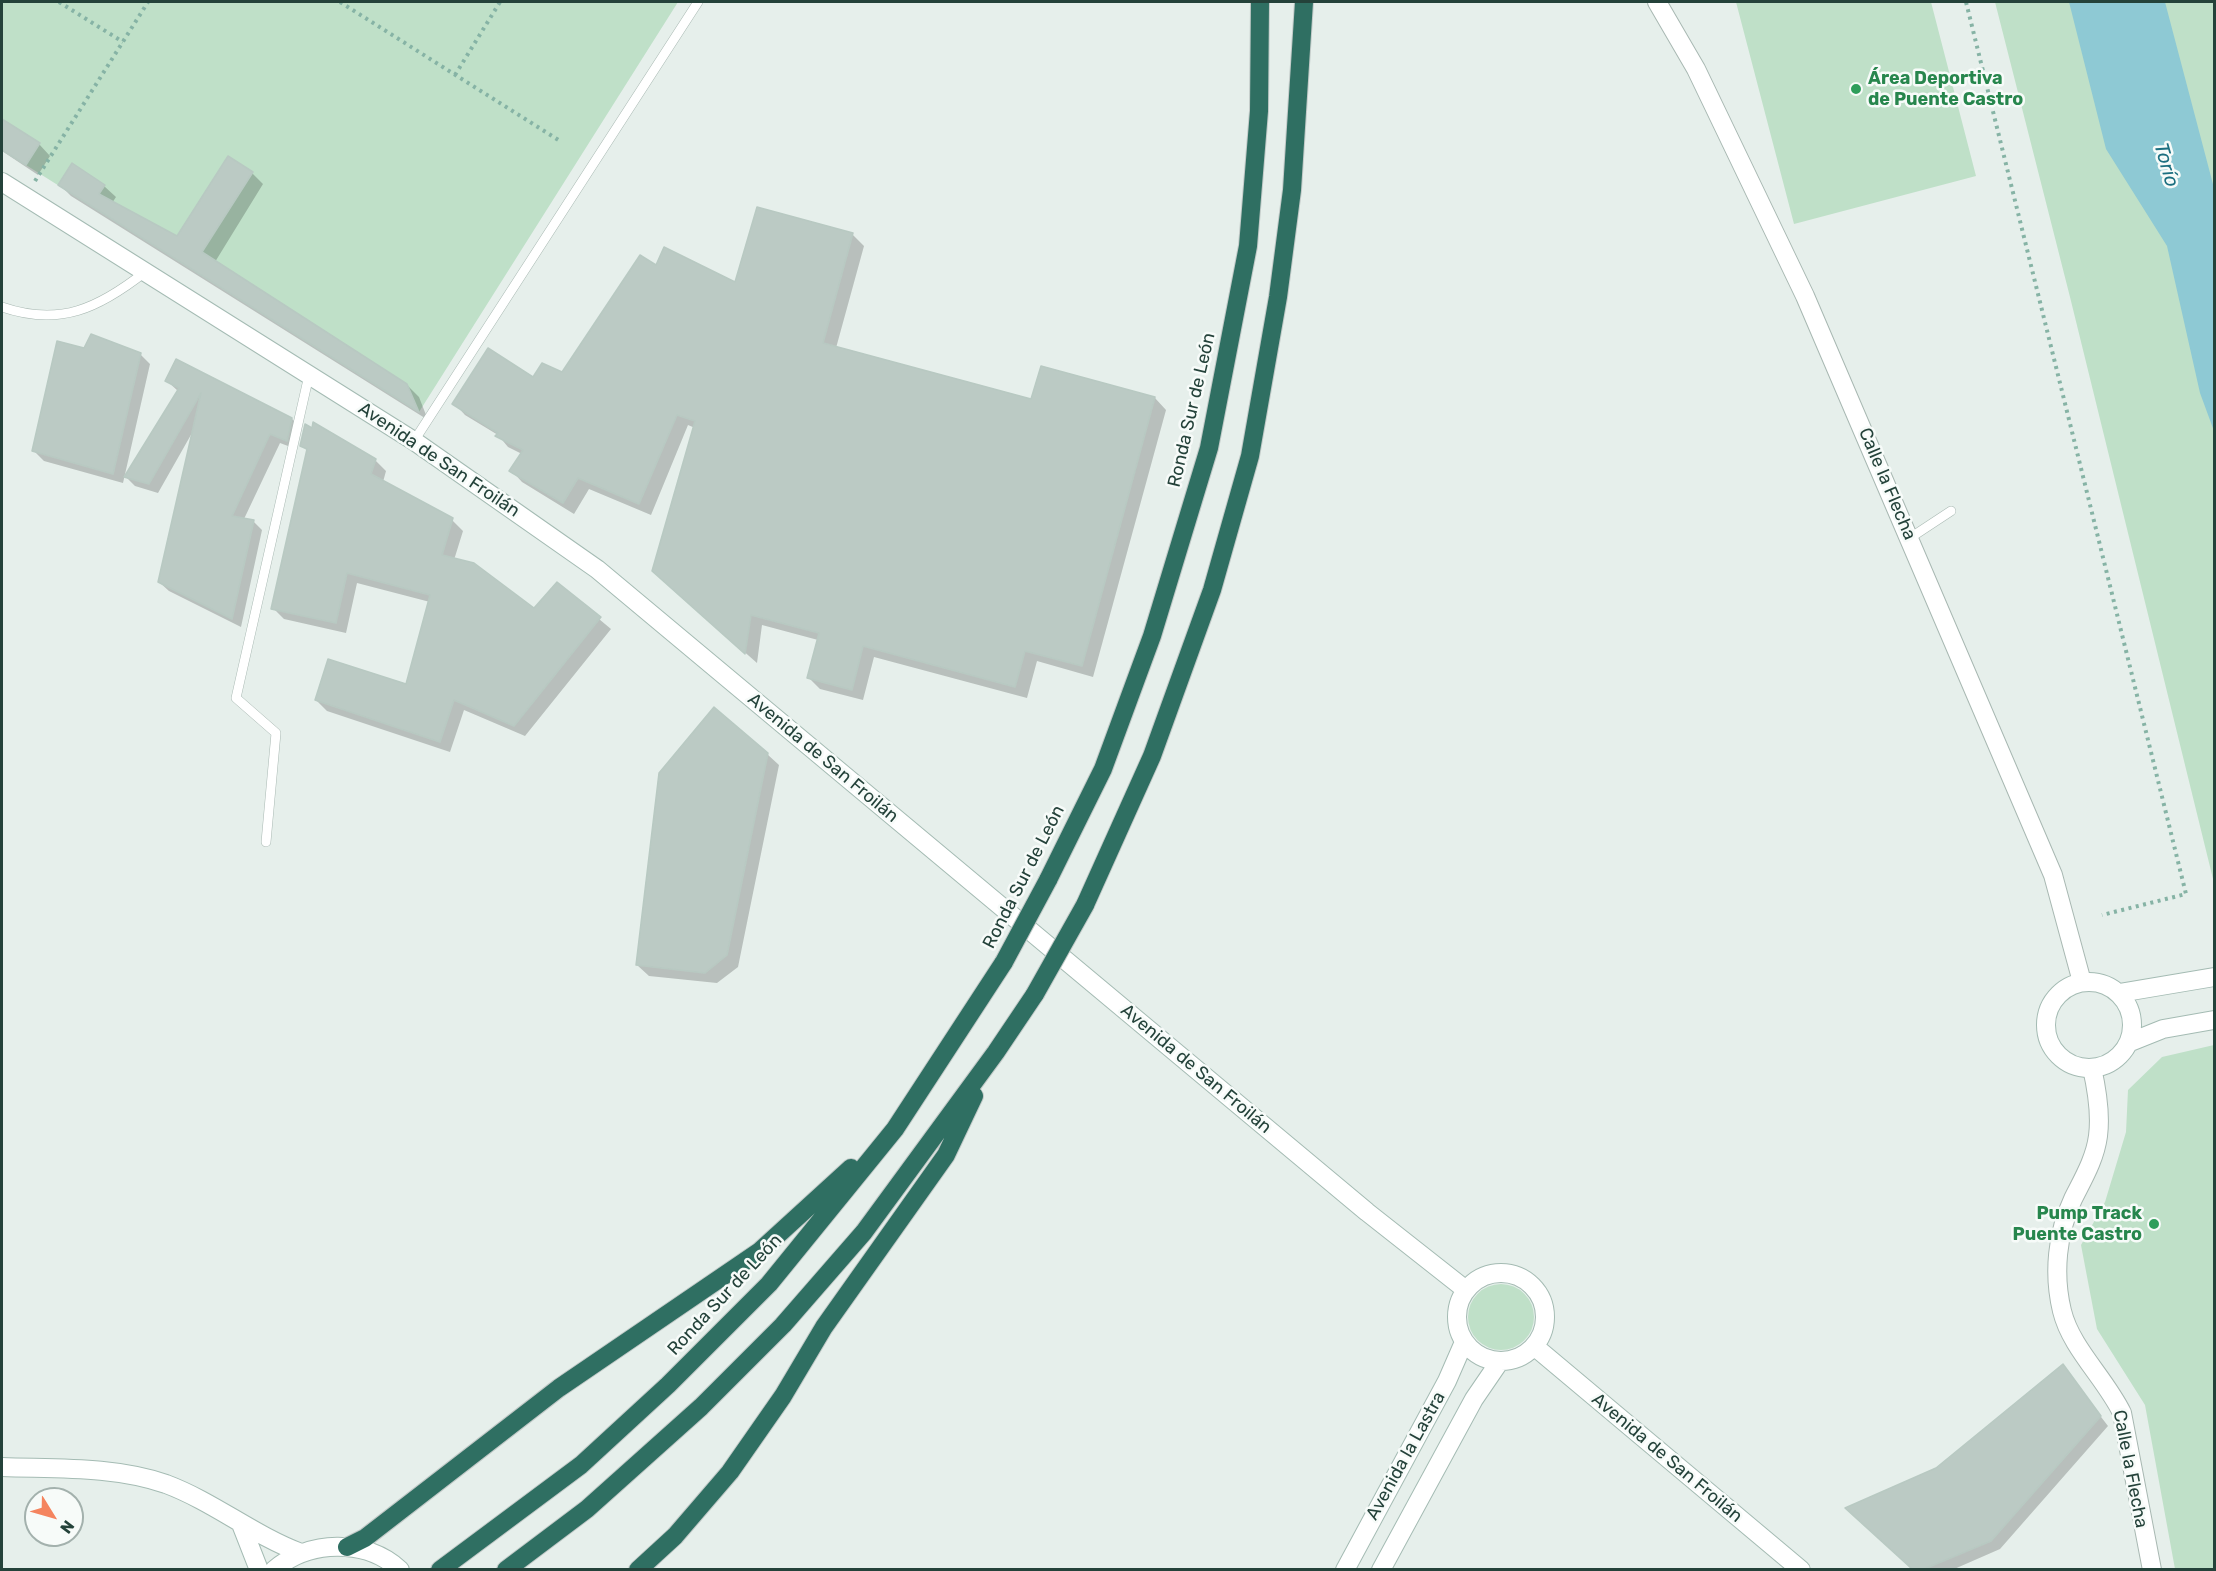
<!DOCTYPE html>
<meta charset="utf-8">
<style>
body{margin:0}
#map{position:relative;width:2216px;height:1571px;overflow:hidden;background:#e6efeb;font-family:Rubik,sans-serif}
canvas{display:block}
.frame{position:absolute;inset:0;border:3px solid #24423a;pointer-events:none}
.north{position:absolute;left:24px;top:1487px;width:60px;height:60px;box-sizing:border-box;background:#f7fbf9;border:2px solid #a3b1ad;border-radius:50%;rotate:127deg;font-size:16px;font-weight:700;line-height:24px;text-align:center;color:#24423a}
.north::after{content:'';display:block;margin:auto;width:21px;height:27px;background:#f4845f;clip-path:polygon(50% 0,100% 100%,50% 72%,0 100%)}
</style>
<div id="map">
<canvas width="2216" height="1571"></canvas>
<div class="frame"></div>
<div class="north">N</div>
</div>
<script>
const ctx = document.querySelector('canvas').getContext('2d');
ctx.lineJoin = 'round';
function fill(path, color) { ctx.fillStyle = color; ctx.fill(path, 'evenodd'); }
function trace(path, color, width, dash) { ctx.strokeStyle = color; ctx.lineWidth = width; ctx.lineCap = dash ? 'butt' : 'round'; ctx.setLineDash(dash || []); ctx.stroke(path); }
function write(font, color, halo, rows, align = 'center') {
  ctx.font = font + ' Rubik,sans-serif'; ctx.lineWidth = 5; ctx.setLineDash([]); ctx.textBaseline = 'middle'; ctx.strokeStyle = halo; ctx.fillStyle = color; for (const [text, x, y, turn = 0] of rows) {
    ctx.save(); ctx.translate(x, y); ctx.rotate((+turn || 0) * Math.PI / 180); ctx.textAlign = isNaN(turn) ? turn : align; if (halo) ctx.strokeText(text, 0, 0); ctx.fillText(text, 0, 0); ctx.restore();
  }
}
fill(new Path2D(`
 M 2,2 L 678,2 L 419,412 L 2,150 Z
 M 1736,2 L 1931,2 L 1976,176 L 1794,224 Z
 M 1995,2 L 2214,2 L 2214,883 L 2070,297 Z
 M 2214,1045 L 2214,1569 L 2175,1569 L 2145,1405 L 2097,1329 L 2081,1245 L 2105,1202 L 2126,1132 L 2128,1090 L 2162,1057 Z
 M1468 1317a33 33 0 1 1 66 0a33 33 0 1 1-66 0Z`), '#bfe0c8');
fill(new Path2D(`
 M 2069,2 L 2165,2 L 2214,188 L 2214,431 L 2200,393 L 2167,246 L 2106,149 Z`), '#8ec9d4');
fill(new Path2D(`
 M 6,124 L 39,144 L 50,156 L 38,175 L 2,151 L 2,131 Z
 M 73,165 L 104,186 L 116,197 L 112,203 L 177,238 L 252,173 L 263,184 L 215,262 L 407,385 L 419,397 L 428,420 L 71,196 L 60,185 Z
 M 852,234 L 864,246 L 836,348 L 1032,401 L 1155,398 L 1166,410 L 1093,677 L 1037,661 L 1027,698 L 874,657 L 863,700 L 820,689 L 808,677 L 818,640 L 762,625 L 757,663 L 665,582 L 695,428 L 688,425 L 651,515 L 589,489 L 574,514 L 522,482 L 511,470 L 522,454 L 508,447 L 498,435 L 465,415 L 454,403 L 534,379 L 563,374 L 656,267 L 736,284 Z
 M 140,354 L 150,364 L 123,483 L 44,461 L 34,451 Z
 M 167,381 L 292,419 L 301,428 L 296,449 L 280,443 L 244,519 L 253,521 L 262,530 L 241,627 L 169,591 L 159,582 L 192,433 L 158,493 L 135,486 L 126,477 L 178,391 Z
 M 302,445 L 375,460 L 386,471 L 383,482 L 452,520 L 463,531 L 454,560 L 534,610 L 557,584 L 611,629 L 525,736 L 464,710 L 450,752 L 327,711 L 316,700 L 407,686 L 430,602 L 357,583 L 346,633 L 284,619 L 273,608 L 308,452 Z
 M 767,754 L 779,765 L 738,967 L 717,983 L 649,976 L 637,965 Z
 M 2062,1366 L 2108,1426 L 2000,1549 L 1952,1570 L 1914,1570 L 1855,1516 L 1937,1469 Z`), '#0003');
const building = new Path2D(`
 M 2,119 L 40,143 L 26,165 L 2,150 Z
 M 228,156 L 253,172 L 202,252 L 407,384 L 419,412 L 58,185 L 72,163 L 105,185 L 99,194 L 177,236 Z
 M 757,207 L 853,233 L 823,343 L 1031,399 L 1041,366 L 1155,397 L 1082,666 L 1025,651 L 1015,687 L 863,646 L 852,690 L 807,678 L 819,633 L 751,615 L 745,654 L 652,571 L 695,421 L 677,415 L 639,504 L 578,478 L 563,503 L 509,471 L 523,450 L 495,436 L 498,433 L 452,404 L 488,348 L 533,377 L 542,363 L 562,372 L 640,255 L 656,265 L 664,247 L 735,282 Z
 M 91,334 L 141,353 L 113,474 L 32,451 L 57,341 L 84,348 Z
 M 176,359 L 292,418 L 287,441 L 270,434 L 232,516 L 254,520 L 232,619 L 158,582 L 201,393 L 149,484 L 124,477 L 179,388 L 165,381 Z
 M 313,422 L 376,459 L 371,474 L 453,518 L 442,555 L 474,563 L 534,608 L 557,582 L 601,617 L 514,726 L 454,700 L 440,742 L 315,700 L 328,659 L 406,684 L 430,595 L 347,573 L 336,623 L 271,609 L 307,449 L 300,446 L 305,424 L 312,428 Z
 M 714,707 L 768,753 L 727,955 L 705,973 L 636,965 L 659,773 Z
 M 2063,1364 L 2101,1416 L 1991,1541 L 1924,1569 L 1912,1569 L 1845,1508 L 1936,1468 Z`);
fill(building, '#bbcac4');
trace(building, '#b8c9c2', 1.5);
const lane = new Path2D(`
 M 2,307 C 60,327 99,308 145,272
 M 414,441 L 698,2
 M 1910,538 L 1951,511
 M 266,842 L 276,733 L 236,698 L 309,375`);
const street = new Path2D(`
 M 1657,2 L 1696,69 L 1805,296 L 2053,875 L 2082,982
 M 2092,1068 C 2097,1090 2101,1113 2098,1136 C 2095,1159 2083,1179 2073,1199 C 2057,1233 2053,1274 2062,1311 C 2071,1348 2105,1378 2122,1413 L 2152,1570`);
const secondary = new Path2D(`
 M 2,182 L 414,441 L 597,569 L 1367,1212 L 1466,1290
 M2046 1025a43 43 0 1 1 86 0a43 43 0 1 1-86 0Z
 M 2119,993 L 2214,977
 M 2128,1043 L 2163,1029 L 2214,1020
 M1457 1317a44 44 0 1 1 88 0a44 44 0 1 1-88 0Z
 M 1534,1346 L 1801,1570
 M 2,1467 C 56,1469 114,1466 166,1484 C 214,1502 253,1535 301,1553
 M 241,1524 L 259,1570
 M 274,1570 C 308,1540 366,1538 400,1570
 M 1345,1570 L 1447,1381 L 1464,1342
 M 1381,1570 L 1474,1399 L 1500,1361`);
const highway = new Path2D(`
 M 1048,880 L 1103,769 L 1152,636 L 1209,448 L 1248,246 L 1259,111 L 1260,2
 M 1085,905 L 1152,756 L 1212,590 L 1250,456 L 1278,297 L 1292,190 L 1304,2
 M 347,1547 L 365,1538 L 559,1388 L 760,1251 L 851,1168
 M 440,1570 L 581,1465 L 668,1385 L 769,1284 L 895,1129 L 1004,962
 M 506,1570 L 587,1509 L 701,1407 L 783,1325 L 864,1232 L 996,1052 L 1035,994
 M 638,1570 L 675,1536 L 730,1472 L 783,1396 L 824,1327 L 946,1155 L 974,1096`);
trace(lane, '#a8b8b2', 10);
trace(street, '#a8b8b2', 20);
trace(secondary, '#a4bbb3', 20);
trace(highway, '#c2cac8', 20);
trace(new Path2D(`
 M 59,2 L 123,42
 M 340,2 L 560,141
 M 1966,2 L 2186,894 L 2102,915
 M 455,75 L 500,2
 M 35,181 L 148,2`), '#86b3a5', 4, [3, 4.5]);
trace(lane, '#fff', 9);
trace(street, '#fff', 18);
trace(secondary, '#fff', 18);
trace(highway, '#2f6f62', 18);
const highwayBridge = new Path2D(`
 M 1004,962 L 1048,880
 M 1035,994 L 1085,905`);
trace(highwayBridge, '#c2cac8', 20, []);
trace(highwayBridge, '#2f6f62', 18);
for (const [x, y, r, color] of [
 [1856,89,6,"#2e9e5b"],
 [2154,1224,6,"#2e9e5b"]
]) { const dot = new Path2D(); dot.arc(x, y, r, 0, 2 * Math.PI); ctx.fillStyle = color; ctx.fill(dot); trace(dot, '#f7fbf9', 2); }
write('bold 18px', '#27864d', '#f7fbf9', [
 ["Área Deportiva",1868,79],
 ["de Puente Castro",1868,100],
 ["Pump Track",2142,1214,"right"],
 ["Puente Castro",2142,1235,"right"]
], 'left');
write('18px', '#24423a', '#f7fbf9', [
 ["Ronda Sur de León",1192,410,-77],
 ["Avenida de San Froilán",439,460,34],
 ["Calle la Flecha",1887,484,67],
 ["Avenida de San Froilán",823,758,40],
 ["Ronda Sur de León",1024,877,-63],
 ["Avenida de San Froilán",1196,1069,40],
 ["Ronda Sur de León",725,1295,-47],
 ["Avenida la Lastra",1406,1456,-61],
 ["Avenida de San Froilán",1667,1458,40],
 ["Calle la Flecha",2130,1469,79]
]);
write('italic 20px', '#1c6f80', '#f7fbf9', [
 ["Torío",2166,165,74]
]);
</script>
